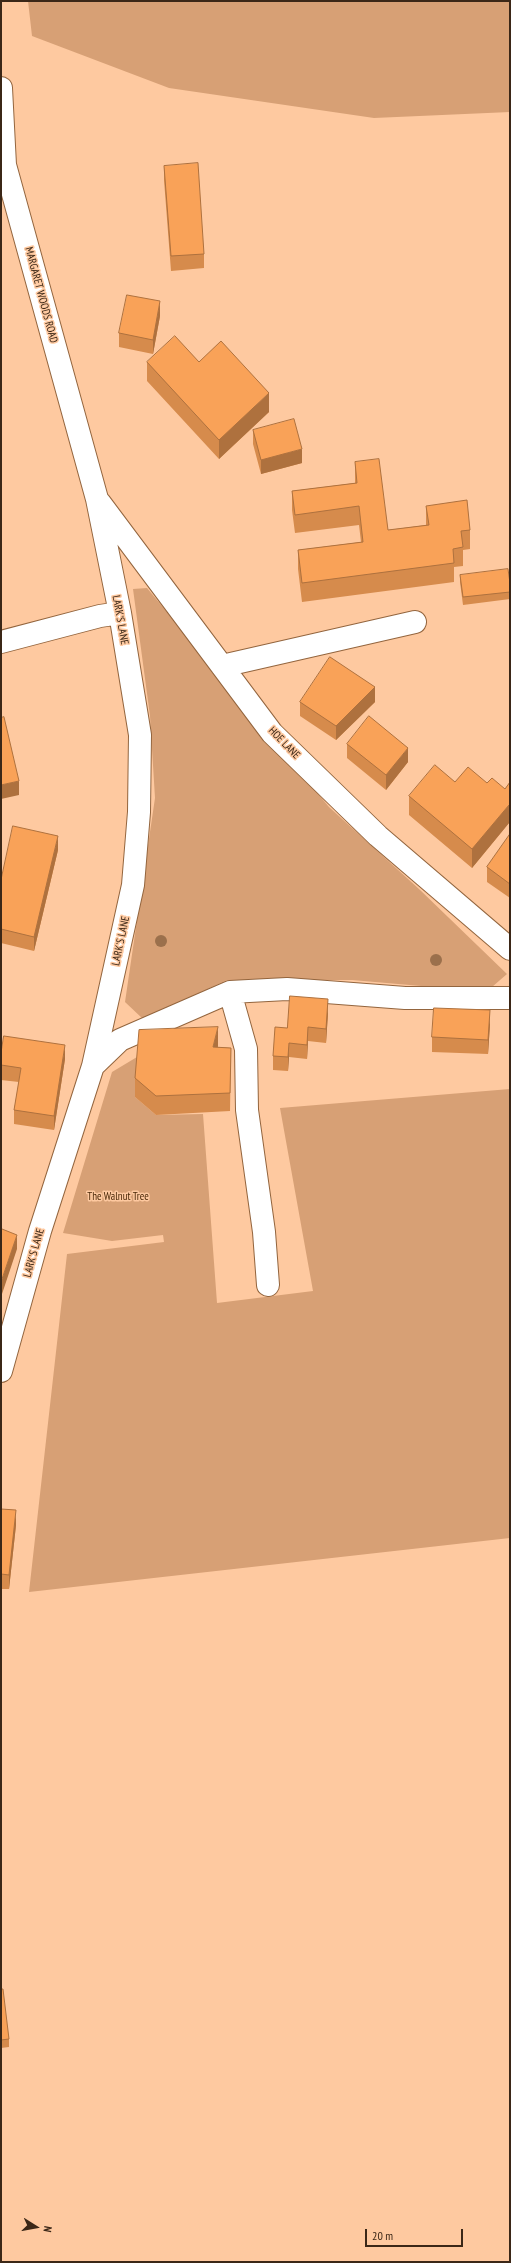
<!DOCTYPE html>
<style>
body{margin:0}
#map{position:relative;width:511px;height:2263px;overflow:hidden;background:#fec9a0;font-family:"PT Sans Narrow",sans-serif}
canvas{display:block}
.frame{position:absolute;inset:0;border:2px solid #3b2717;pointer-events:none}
.north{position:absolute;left:16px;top:2207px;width:40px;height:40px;-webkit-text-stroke:3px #fec9a0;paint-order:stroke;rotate:101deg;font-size:11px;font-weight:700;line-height:16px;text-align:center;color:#3b2717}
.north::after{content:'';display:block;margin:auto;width:14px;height:18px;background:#3b2717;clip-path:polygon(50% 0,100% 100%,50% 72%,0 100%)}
.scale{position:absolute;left:365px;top:2229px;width:98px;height:18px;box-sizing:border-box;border:2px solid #3b2717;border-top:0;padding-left:5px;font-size:12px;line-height:14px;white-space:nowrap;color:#3b2717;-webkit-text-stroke:3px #fec9a0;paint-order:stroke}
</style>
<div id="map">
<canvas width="511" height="2263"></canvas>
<div class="frame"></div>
<div class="north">N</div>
<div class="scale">20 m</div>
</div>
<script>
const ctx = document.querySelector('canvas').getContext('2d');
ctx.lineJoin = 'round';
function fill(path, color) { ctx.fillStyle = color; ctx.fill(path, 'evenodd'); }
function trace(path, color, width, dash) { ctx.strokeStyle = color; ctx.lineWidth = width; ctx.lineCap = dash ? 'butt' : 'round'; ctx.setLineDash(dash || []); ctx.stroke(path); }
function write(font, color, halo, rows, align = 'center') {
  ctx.font = font + ' "PT Sans Narrow",sans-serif'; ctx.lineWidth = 3; ctx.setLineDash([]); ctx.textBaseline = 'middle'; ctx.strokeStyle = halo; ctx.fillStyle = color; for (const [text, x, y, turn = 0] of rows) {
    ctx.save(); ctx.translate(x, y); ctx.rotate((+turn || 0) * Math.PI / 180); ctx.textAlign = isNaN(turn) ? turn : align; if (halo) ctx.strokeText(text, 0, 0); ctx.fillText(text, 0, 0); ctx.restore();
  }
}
fill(new Path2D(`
 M 28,1 L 510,1 L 510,112 L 374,118 L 169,88 L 32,36 Z
 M 147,588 L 329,807 L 419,889 L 507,974 L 492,987 L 421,986 L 352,980 L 227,980 L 143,1019 L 125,1002 L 155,798 L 150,716 L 133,589 Z
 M 139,1049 L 135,1097 L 156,1115 L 203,1114 L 217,1303 L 313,1291 L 280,1108 L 510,1089 L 510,1538 L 29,1592 L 67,1254 L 164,1242 L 163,1235 L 112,1241 L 63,1233 L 112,1072 L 137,1057 Z`), '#d7a075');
const minor = new Path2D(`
 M 1,88 L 5,165 L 97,499 L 120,613 L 140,735 L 139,812 L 133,885 L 93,1066 L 40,1231 L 1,1371
 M 100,503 L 272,733 L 378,836 L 510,949
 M 1,642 L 100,616 L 120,613
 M 222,666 L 415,622
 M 230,992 L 246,1049 L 247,1110 L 264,1232 L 268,1285
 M 93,1066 L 120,1040 L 230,992 L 287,989 L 405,998 L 510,998`);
trace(minor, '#93653e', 24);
trace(minor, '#fff', 22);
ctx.fillStyle = '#9b704c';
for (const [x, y] of [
 [161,941],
 [436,960]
]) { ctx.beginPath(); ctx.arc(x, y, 6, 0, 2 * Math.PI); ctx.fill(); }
fill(new Path2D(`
 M 164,166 L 204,254 L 204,268 L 171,271 L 164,180 Z
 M 160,316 L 153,354 L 119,347 L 119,333 Z
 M 147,362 L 269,412 L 219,459 L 147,381 Z
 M 253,430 L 302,463 L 261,474 L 253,444 Z
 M 355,462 L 388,530 L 426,525 L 426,506 L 470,530 L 470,549 L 463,550 L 463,566 L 454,567 L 454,582 L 302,602 L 298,569 L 298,550 L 361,542 L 359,525 L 295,533 L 292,510 L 292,491 L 355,483 Z
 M 460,575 L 510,583 L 510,599 L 463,605 L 460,582 Z
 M 300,702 L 375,702 L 336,740 L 300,716 Z
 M 347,744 L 408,762 L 386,790 L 347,758 Z
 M 455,782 L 487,783 L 505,789 L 510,782 L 510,824 L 509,823 L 472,868 L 409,815 L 409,796 Z
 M 510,834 L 510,898 L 487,882 L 487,867 Z
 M 58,850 L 34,951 L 1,943 L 1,880 Z
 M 328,1013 L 326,1043 L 308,1041 L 307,1059 L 289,1057 L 288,1071 L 273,1070 L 273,1056 L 287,1028 Z
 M 490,1024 L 488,1054 L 432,1052 L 432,1037 Z
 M 218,1046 L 218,1047 L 231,1048 L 230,1111 L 156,1115 L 135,1097 L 135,1078 Z
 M 1,1053 L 65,1059 L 54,1130 L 14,1124 L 14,1110 L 19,1082 L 1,1080 Z
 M 1,1509 L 16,1525 L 9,1589 L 1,1589 Z
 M 1,1989 L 9,2039 L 9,2047 L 1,2048 Z`), '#d68b4c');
fill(new Path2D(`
 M 160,301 L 160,316 L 153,354 L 153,340 Z
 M 269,393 L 269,412 L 219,459 L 219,440 Z
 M 302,449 L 302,463 L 261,474 L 261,460 Z
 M 375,687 L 375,702 L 336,740 L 336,726 Z
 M 408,748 L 408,762 L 386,790 L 386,775 Z
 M 19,781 L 19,795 L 1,799 L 1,785 Z
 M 509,805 L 509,823 L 472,868 L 472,849 Z
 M 58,836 L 58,850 L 34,951 L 34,937 Z
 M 328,999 L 328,1013 L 326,1043 L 326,1029 Z
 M 490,1010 L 490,1024 L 488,1054 L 488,1040 Z
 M 218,1027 L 218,1046 L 213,1066 L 213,1047 Z
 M 308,1027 L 308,1041 L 307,1059 L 307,1045 Z
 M 289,1043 L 289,1057 L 288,1071 L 288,1057 Z
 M 65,1045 L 65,1059 L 54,1130 L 54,1116 Z
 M 17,1235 L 17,1249 L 1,1297 L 1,1282 Z
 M 16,1510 L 16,1525 L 9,1589 L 9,1575 Z`), '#ae713e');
const building = new Path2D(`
 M 198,163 L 204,254 L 171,256 L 164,166 Z
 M 127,295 L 160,301 L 153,340 L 119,333 Z
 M 175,336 L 199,362 L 221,341 L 269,393 L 219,440 L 147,362 Z
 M 294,419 L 302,449 L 261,460 L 253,430 Z
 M 379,459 L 388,530 L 429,525 L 426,506 L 467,500 L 470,530 L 461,531 L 463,547 L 453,549 L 454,563 L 302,583 L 298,550 L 363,542 L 359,506 L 295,515 L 292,491 L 357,483 L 355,462 Z
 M 508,569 L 510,583 L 510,592 L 463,597 L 460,575 Z
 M 330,657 L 375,687 L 336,726 L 300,702 Z
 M 369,716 L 408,748 L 386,775 L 347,744 Z
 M 4,717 L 19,781 L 1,785 L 1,718 Z
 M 435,765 L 455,782 L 468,767 L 487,783 L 492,778 L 505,789 L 510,782 L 510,806 L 509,805 L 472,849 L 409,796 Z
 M 13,826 L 58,836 L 34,937 L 1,929 L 1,880 Z
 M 510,834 L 510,884 L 487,867 Z
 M 290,996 L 328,999 L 326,1029 L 308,1027 L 307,1045 L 289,1043 L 288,1057 L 273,1056 L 275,1027 L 287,1028 Z
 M 434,1008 L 490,1010 L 488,1040 L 432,1037 Z
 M 218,1027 L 213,1047 L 231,1048 L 230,1093 L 156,1096 L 135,1078 L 139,1030 Z
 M 4,1036 L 65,1045 L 54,1116 L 14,1110 L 21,1068 L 1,1065 L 1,1053 Z
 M 2,1229 L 17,1235 L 1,1282 L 1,1231 Z
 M 1,1509 L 16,1510 L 9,1575 L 1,1574 Z
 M 1,1989 L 3,1989 L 9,2039 L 1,2040 Z`);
fill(building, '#f9a258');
trace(building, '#ae713e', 1);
write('11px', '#3b2717', '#fec9a0', [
 ["MARGARET WOODS ROAD",41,295,75],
 ["LARK'S LANE",120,620,80],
 ["HOE LANE",284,743,46],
 ["LARK'S LANE",121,941,-78],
 ["LARK'S LANE",34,1253,-74]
]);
write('11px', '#4a2808', '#fec9a0', [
 ["The Walnut Tree",118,1197]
]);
</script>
